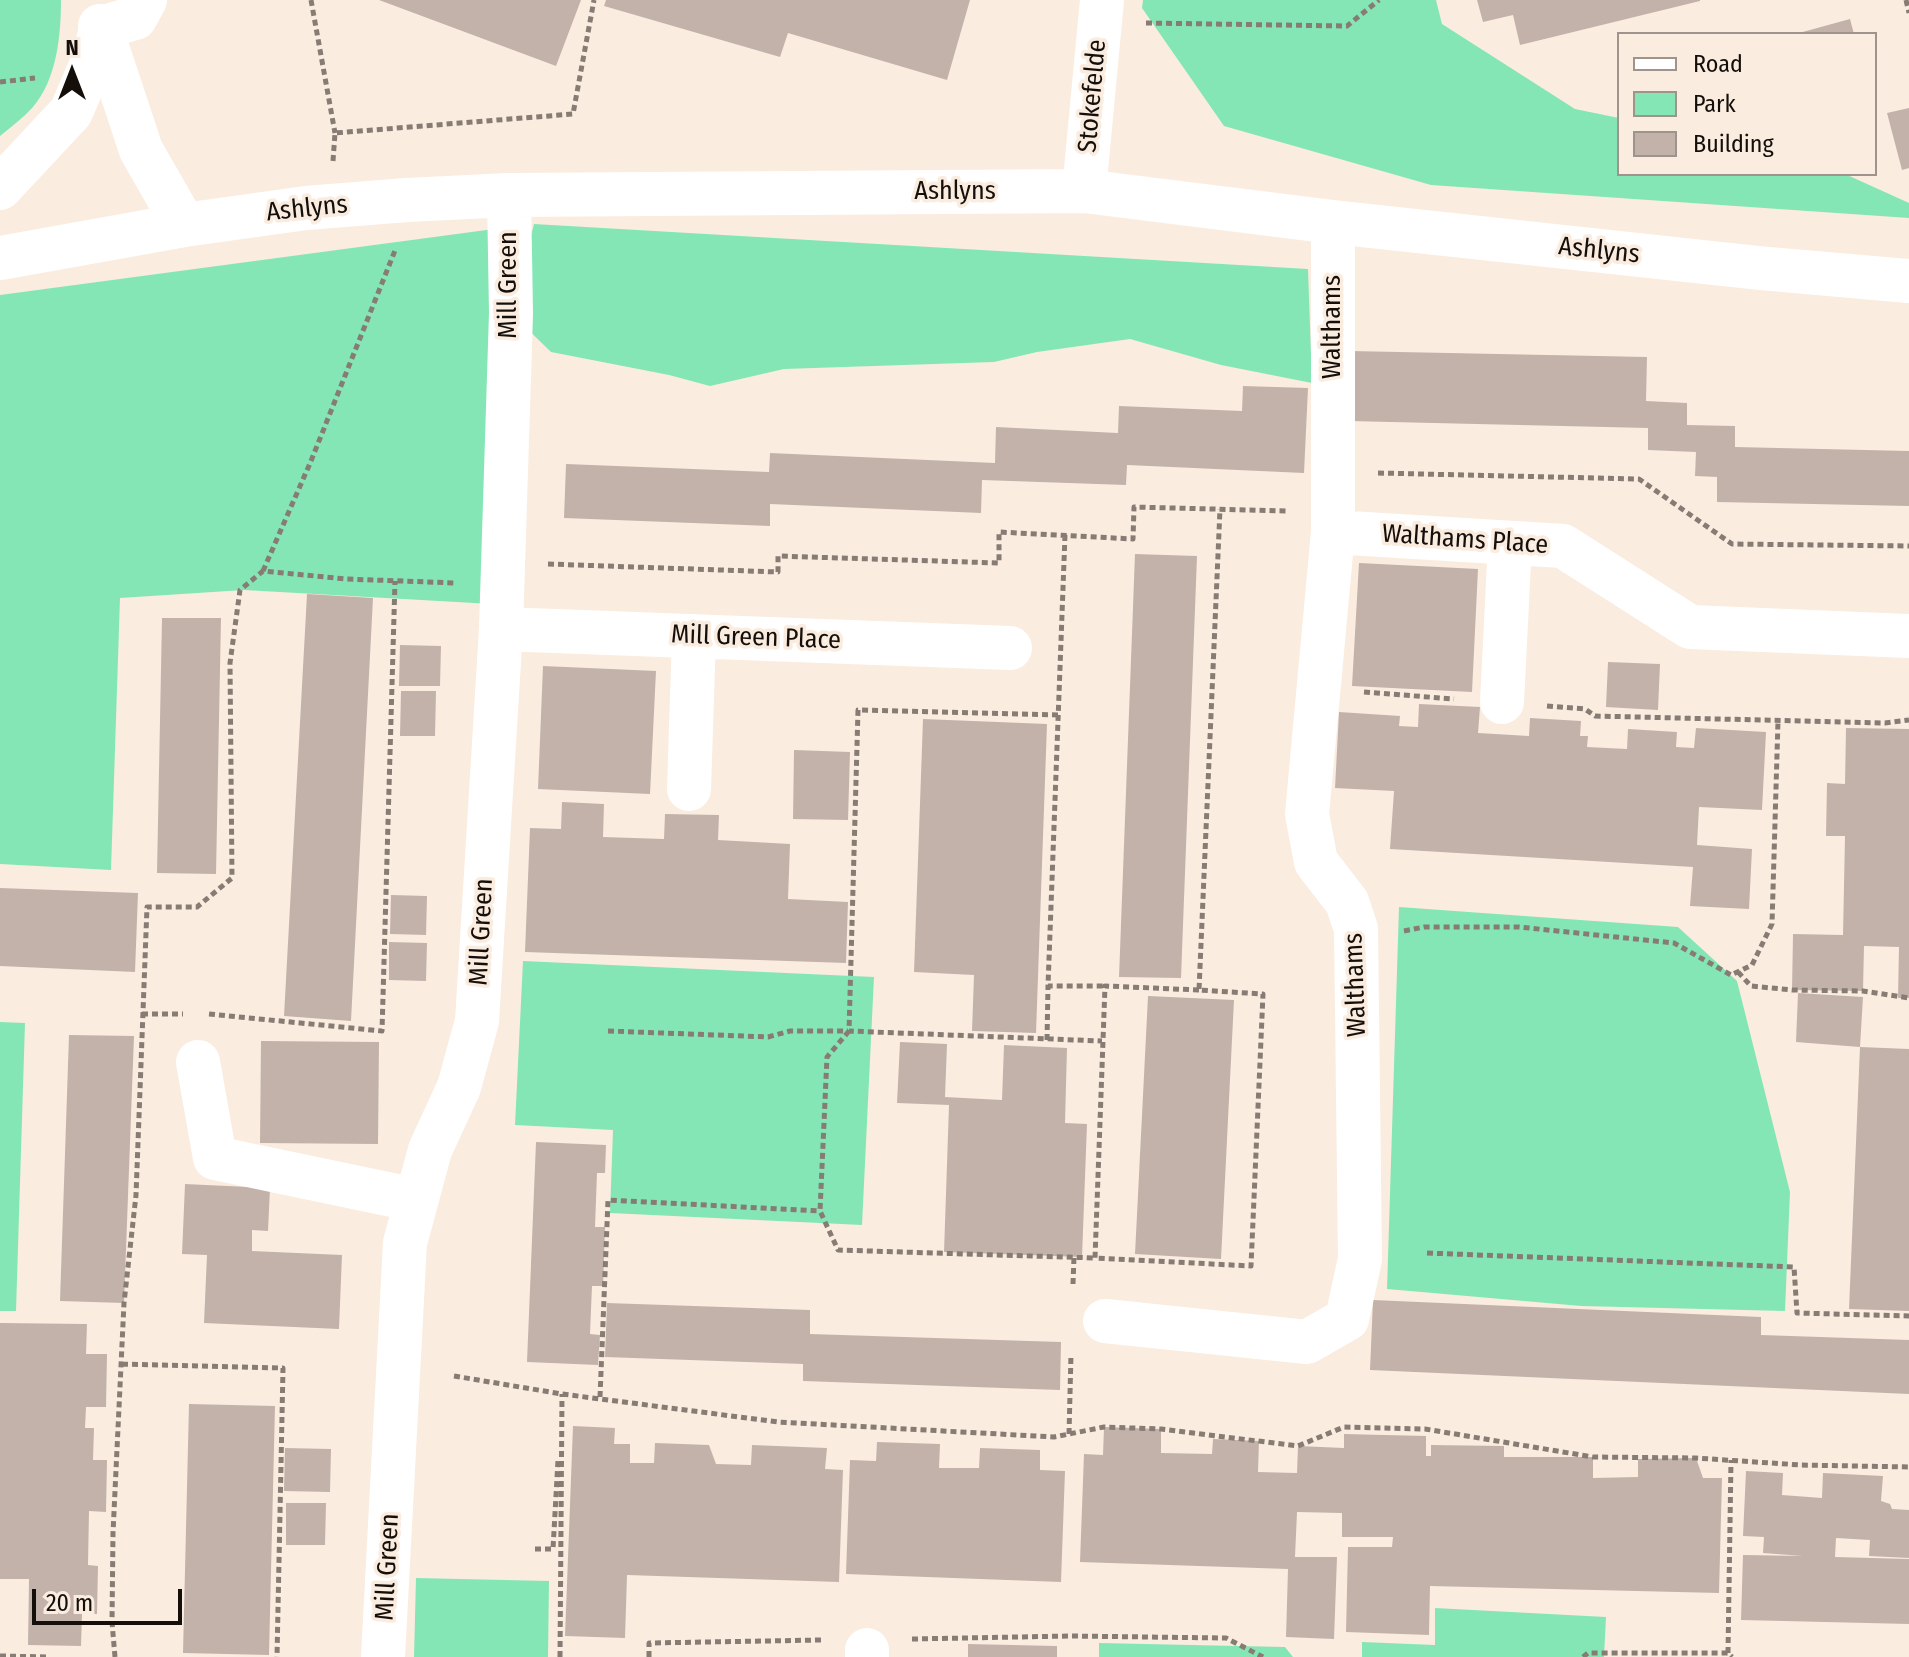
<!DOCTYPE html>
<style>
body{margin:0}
#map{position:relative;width:1909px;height:1657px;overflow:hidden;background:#fbece0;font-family:"Fira Sans Condensed",sans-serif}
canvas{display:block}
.legend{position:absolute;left:1617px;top:32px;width:260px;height:144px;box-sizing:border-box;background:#fbece0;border:2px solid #9f948b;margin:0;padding:10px 14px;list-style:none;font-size:24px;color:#140f0b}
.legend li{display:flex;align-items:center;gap:16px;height:40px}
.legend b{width:40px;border:2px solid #9f948b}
.north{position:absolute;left:32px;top:32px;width:80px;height:80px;-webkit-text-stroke:6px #fbece0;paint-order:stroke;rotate:0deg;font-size:22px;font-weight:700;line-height:32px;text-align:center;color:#140f0b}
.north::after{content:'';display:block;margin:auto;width:28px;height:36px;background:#140f0b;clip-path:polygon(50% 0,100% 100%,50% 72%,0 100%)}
.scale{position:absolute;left:32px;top:1589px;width:150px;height:36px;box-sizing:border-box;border:4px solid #140f0b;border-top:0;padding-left:10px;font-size:24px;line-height:28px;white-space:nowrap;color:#140f0b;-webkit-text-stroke:6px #fbece0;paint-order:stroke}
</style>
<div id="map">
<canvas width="1909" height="1657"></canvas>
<ul class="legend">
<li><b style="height:10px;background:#fff"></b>Road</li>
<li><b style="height:22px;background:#85e6b5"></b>Park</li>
<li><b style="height:22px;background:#c3b2aa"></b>Building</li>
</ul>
<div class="north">N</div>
<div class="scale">20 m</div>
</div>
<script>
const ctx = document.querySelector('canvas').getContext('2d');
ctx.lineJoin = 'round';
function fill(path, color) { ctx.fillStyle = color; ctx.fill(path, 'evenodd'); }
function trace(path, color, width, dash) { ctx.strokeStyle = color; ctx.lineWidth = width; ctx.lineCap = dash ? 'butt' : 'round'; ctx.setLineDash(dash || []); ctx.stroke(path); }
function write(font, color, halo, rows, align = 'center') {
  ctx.font = font + ' "Fira Sans Condensed",sans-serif'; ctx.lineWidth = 7; ctx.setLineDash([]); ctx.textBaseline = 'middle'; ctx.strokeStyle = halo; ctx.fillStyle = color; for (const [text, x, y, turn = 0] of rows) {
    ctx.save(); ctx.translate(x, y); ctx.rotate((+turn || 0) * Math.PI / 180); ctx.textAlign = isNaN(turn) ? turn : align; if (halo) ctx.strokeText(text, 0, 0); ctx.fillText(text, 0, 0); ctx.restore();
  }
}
fill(new Path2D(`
 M 0,0 L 61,0 C 61,35 57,79 33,107 C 23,118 11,127 0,136 Z
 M 1143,0 L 1436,0 L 1442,24 L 1575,109 L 1619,118 L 1619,174 L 1845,174 L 1909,203 L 1909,218 L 1431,185 L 1224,126 L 1142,8 Z
 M 534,224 L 1308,269 L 1312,383 L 1221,365 L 1130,339 L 1037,352 L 994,362 L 784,369 L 710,386 L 669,375 L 551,352 L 511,313 Z
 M 494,229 L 492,604 L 244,590 L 120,598 L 111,870 L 0,864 L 0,295 Z
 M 1399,907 L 1678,927 L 1737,981 L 1790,1192 L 1785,1311 L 1581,1306 L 1387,1289 Z
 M 523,961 L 874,977 L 862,1225 L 610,1213 L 613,1130 L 515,1125 Z
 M 0,1022 L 25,1023 L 16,1311 L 0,1311 Z
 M 416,1578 L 549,1581 L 548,1657 L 414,1657 Z
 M 1435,1608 L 1606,1617 L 1604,1657 L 1362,1657 L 1362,1642 L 1435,1645 Z
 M 1099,1643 L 1285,1647 L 1293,1657 L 1099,1657 Z`), '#85e6b5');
fill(new Path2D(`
 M 379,0 L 581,0 L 556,66 Z
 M 606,0 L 970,0 L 947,80 L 788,33 L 780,57 L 604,6 Z
 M 1477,0 L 1700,0 L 1700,1 L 1520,45 L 1513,15 L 1483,22 Z
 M 1850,19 L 1854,34 L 1799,34 L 1799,33 Z
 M 1909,108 L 1909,168 L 1902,170 L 1887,113 Z
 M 1350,351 L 1647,357 L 1646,401 L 1687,403 L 1687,425 L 1735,426 L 1735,447 L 1909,451 L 1909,506 L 1717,502 L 1717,477 L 1695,476 L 1696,452 L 1648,450 L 1648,428 L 1348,421 Z
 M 1243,386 L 1308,388 L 1304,473 L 1127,465 L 1126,485 L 982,480 L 981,513 L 770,504 L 770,526 L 564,518 L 566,464 L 769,472 L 770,453 L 995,463 L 996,427 L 1118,433 L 1119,406 L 1242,411 Z
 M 1135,554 L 1197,556 L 1181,978 L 1119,977 Z
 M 1359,563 L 1478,569 L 1472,692 L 1352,686 Z
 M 307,594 L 373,598 L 351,1021 L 284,1016 Z
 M 162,618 L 221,618 L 216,874 L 157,873 Z
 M 400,645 L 441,646 L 440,686 L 399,686 Z
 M 1608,662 L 1660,664 L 1658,710 L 1606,707 Z
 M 543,666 L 656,671 L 650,794 L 538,789 Z
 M 401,691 L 436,691 L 435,736 L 400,736 Z
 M 1419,704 L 1480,707 L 1478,733 L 1529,736 L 1530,718 L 1581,721 L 1580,736 L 1588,736 L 1587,747 L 1627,749 L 1628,729 L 1677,732 L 1676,747 L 1694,748 L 1696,728 L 1766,732 L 1762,810 L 1699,807 L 1697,845 L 1752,849 L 1749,909 L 1690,906 L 1693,867 L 1390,849 L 1394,791 L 1335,788 L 1339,712 L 1400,716 L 1399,726 L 1418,727 Z
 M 923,719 L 1047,724 L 1036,1033 L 972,1031 L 974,975 L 914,972 Z
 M 1846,728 L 1909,729 L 1909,998 L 1898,998 L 1899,947 L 1864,946 L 1863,991 L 1792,990 L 1793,934 L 1843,935 L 1845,836 L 1826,836 L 1827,783 L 1845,784 Z
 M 794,750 L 850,752 L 848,820 L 793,819 Z
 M 562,802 L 604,804 L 603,837 L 664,839 L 665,814 L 719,815 L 718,840 L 790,844 L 788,899 L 848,902 L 846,963 L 525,952 L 530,828 L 561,829 Z
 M 0,888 L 138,893 L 135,972 L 0,966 Z
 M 391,895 L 427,896 L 426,935 L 390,934 Z
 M 389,942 L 427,943 L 426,981 L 389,980 Z
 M 1798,993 L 1863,997 L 1860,1047 L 1796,1042 Z
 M 1148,996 L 1234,1000 L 1221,1259 L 1135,1254 Z
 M 69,1035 L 134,1036 L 124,1303 L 60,1301 Z
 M 261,1041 L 379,1042 L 378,1144 L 260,1143 Z
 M 900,1042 L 947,1044 L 945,1097 L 1002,1100 L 1004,1045 L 1067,1048 L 1065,1123 L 1087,1124 L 1082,1257 L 944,1252 L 949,1105 L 897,1103 Z
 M 1860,1047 L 1909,1049 L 1909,1311 L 1849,1309 Z
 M 536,1142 L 606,1145 L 605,1173 L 597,1173 L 595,1227 L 605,1227 L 603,1286 L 592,1286 L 590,1334 L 600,1335 L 598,1365 L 527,1362 Z
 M 185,1184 L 270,1188 L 268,1231 L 252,1230 L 252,1251 L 342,1255 L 339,1329 L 204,1323 L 207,1255 L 182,1254 Z
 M 1373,1300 L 1761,1317 L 1761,1335 L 1909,1340 L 1909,1394 L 1370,1370 Z
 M 607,1303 L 810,1310 L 810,1334 L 1061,1342 L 1060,1390 L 803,1381 L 803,1364 L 605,1357 Z
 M 0,1323 L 87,1324 L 86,1354 L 107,1354 L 106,1407 L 86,1407 L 85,1428 L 94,1428 L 93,1460 L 107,1460 L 106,1512 L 89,1511 L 88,1565 L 98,1566 L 97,1614 L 82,1614 L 81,1646 L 28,1645 L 29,1579 L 0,1579 Z
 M 189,1404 L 275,1406 L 269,1655 L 183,1653 Z
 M 573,1426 L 615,1428 L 614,1444 L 630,1444 L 630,1463 L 654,1463 L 655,1443 L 709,1445 L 716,1464 L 751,1465 L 752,1445 L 827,1448 L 825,1469 L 843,1470 L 839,1582 L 627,1575 L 625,1638 L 565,1636 Z
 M 1104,1427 L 1161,1429 L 1161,1453 L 1212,1454 L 1213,1439 L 1259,1441 L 1258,1472 L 1297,1473 L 1298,1446 L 1344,1448 L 1344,1434 L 1426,1436 L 1426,1456 L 1431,1456 L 1431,1445 L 1504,1446 L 1504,1457 L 1593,1457 L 1593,1478 L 1638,1477 L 1638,1459 L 1696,1458 L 1703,1478 L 1722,1478 L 1719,1593 L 1430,1586 L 1429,1635 L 1346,1632 L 1348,1547 L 1392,1547 L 1393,1537 L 1342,1537 L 1342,1513 L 1297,1512 L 1295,1557 L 1337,1557 L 1334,1639 L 1286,1637 L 1288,1569 L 1080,1562 L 1084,1454 L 1103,1455 Z
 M 877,1442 L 940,1444 L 939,1468 L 979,1468 L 980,1448 L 1040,1450 L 1040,1470 L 1065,1471 L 1061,1582 L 846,1574 L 850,1460 L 876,1461 Z
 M 285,1448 L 331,1449 L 330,1492 L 284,1491 Z
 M 1746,1471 L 1783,1473 L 1782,1495 L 1822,1498 L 1823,1473 L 1883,1476 L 1881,1501 L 1890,1504 L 1892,1509 L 1909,1510 L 1909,1558 L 1869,1556 L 1870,1540 L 1836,1538 L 1835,1557 L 1909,1559 L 1909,1624 L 1741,1620 L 1743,1555 L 1803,1556 L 1763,1553 L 1764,1537 L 1743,1536 Z
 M 286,1503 L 326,1503 L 325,1545 L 286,1545 Z
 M 968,1644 L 1057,1646 L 1057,1657 L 968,1657 Z`), '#c3b2aa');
trace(new Path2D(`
 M 311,0 L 335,133
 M 1906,0 L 1909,13
 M 1146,23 L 1347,26 L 1379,0
 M 0,82 L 35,78
 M 333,161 L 335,133 L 573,114 L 594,0
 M 1378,473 L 1639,479 L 1732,544 L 1909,546
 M 1065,535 L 1048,986 L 1104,986
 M 548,564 L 778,572 L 778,556 L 999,563 L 999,532 L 1133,539 L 1134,507 L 1288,511
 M 263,571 L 311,461 L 396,248
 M 1364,692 L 1454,699
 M 1547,706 L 1585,709 L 1595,716 L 1885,723 L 1909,720
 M 1058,715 L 858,710 L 849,1031 L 1102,1041
 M 1404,931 L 1424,927 L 1519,927 L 1674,943 L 1731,975 L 1752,965 L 1772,924 L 1778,721
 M 1738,972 L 1751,986 L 1792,990 L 1863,991 L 1909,998
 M 1199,990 L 1105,986 L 1095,1258 L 1251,1266 L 1263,994 L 1199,990 L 1220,509
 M 142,1014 L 183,1014
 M 209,1014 L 382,1031 L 395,581
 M 608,1031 L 768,1037 L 790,1031 L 848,1031
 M 849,1031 L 827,1057 L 820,1211 L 838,1250 L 1095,1258
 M 1047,1040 L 1048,986
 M 1427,1253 L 1794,1267 L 1797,1313 L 1909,1316
 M 1073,1284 L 1074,1257
 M 122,1364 L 283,1368 L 277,1657
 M 454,1376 L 562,1394 L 778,1422 L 1054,1437 L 1104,1427 L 1161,1429 L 1298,1446 L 1344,1427 L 1425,1429 L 1593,1457 L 1696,1458 L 1801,1465 L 1909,1467
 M 600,1397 L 608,1200 L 820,1211
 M 1069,1434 L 1071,1354
 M 535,1549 L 553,1549 L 558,1460
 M 912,1639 L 1070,1636 L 1226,1638 L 1263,1657
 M 1728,1653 L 1731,1460
 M 0,1656 L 49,1657
 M 115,1657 L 112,1622 L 113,1533 L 124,1303 L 136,1195 L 147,907 L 197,907 L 232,878 L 230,663 L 240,590 L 263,571 L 346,579 L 456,583
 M 560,1657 L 562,1394
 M 649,1657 L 649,1643 L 822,1640
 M 1583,1657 L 1588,1653 L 1728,1653 L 1732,1657`), '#867c74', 5, [6, 4]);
trace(new Path2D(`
 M 100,26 L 141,150 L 184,225
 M 0,188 L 71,112 L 94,58 L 101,28 L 135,18 L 145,0
 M 1084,191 L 1102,0
 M 0,258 L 184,225 L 306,208 L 407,200 L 509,195 L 1084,191 L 1333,222 L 1759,268 L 1909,281
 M 1333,532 L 1563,546 L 1690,627 L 1909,636
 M 501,629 L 1010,648
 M 1502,702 L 1510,543
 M 689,789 L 694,636
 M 198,1062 L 215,1158 L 416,1200
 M 1105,1321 L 1307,1342 L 1347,1319 L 1360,1259 L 1356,929 L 1347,902 L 1316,862 L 1307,814 L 1333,532 L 1333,222
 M 383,1657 L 405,1243 L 430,1150 L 459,1087 L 477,1021 L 501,629 L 511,313 L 509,195
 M 867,1657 L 867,1650`), '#fff', 44);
write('26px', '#140f0b', '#fbece0', [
 ["Stokefelde",1093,96,-85],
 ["Ashlyns",955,192],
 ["Ashlyns",307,209,-6],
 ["Ashlyns",1599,251,6],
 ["Mill Green",509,285,-90],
 ["Walthams",1333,327,-90],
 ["Walthams Place",1465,540,4],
 ["Mill Green Place",756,638,2],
 ["Mill Green",482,932,-87],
 ["Walthams",1356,985,-92],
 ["Mill Green",388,1567,-87]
]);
</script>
